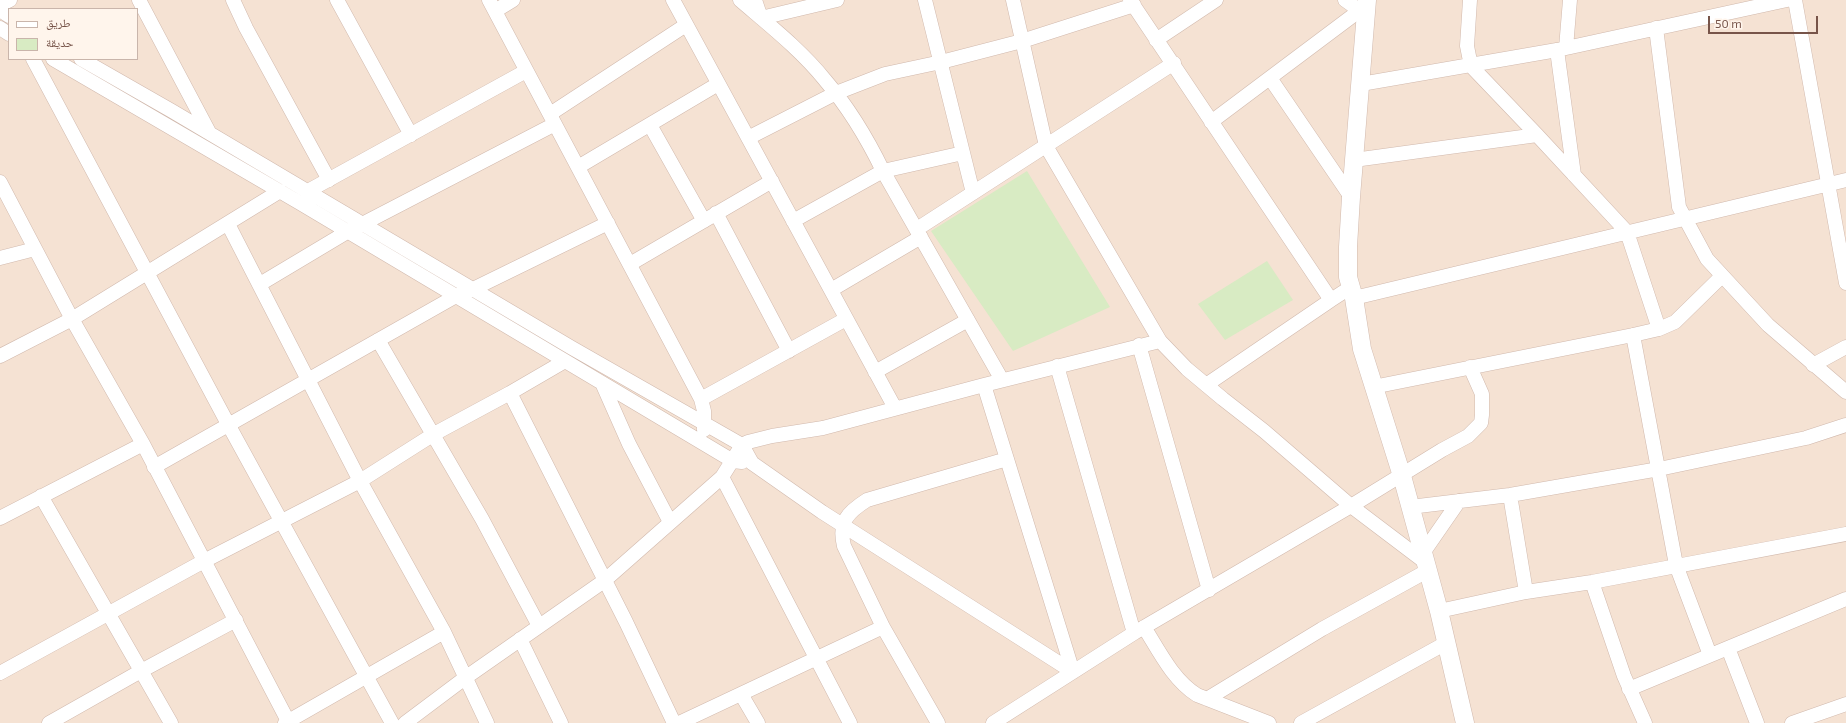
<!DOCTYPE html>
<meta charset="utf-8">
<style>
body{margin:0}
#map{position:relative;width:1846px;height:723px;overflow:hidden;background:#fdf1e5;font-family:"Exo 2","Noto Naskh Arabic",sans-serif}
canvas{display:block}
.legend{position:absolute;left:8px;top:8px;width:130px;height:52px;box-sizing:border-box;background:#fff5ec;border:1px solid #c9b5ab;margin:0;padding:5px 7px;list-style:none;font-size:12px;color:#775449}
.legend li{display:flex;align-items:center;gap:8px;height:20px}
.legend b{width:20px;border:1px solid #c9b5ab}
.scale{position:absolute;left:1708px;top:16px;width:110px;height:18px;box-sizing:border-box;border:2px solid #775449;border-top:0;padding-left:5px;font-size:12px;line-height:14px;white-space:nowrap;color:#775449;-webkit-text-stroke:3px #fff5ec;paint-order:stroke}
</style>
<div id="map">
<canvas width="1846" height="723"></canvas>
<ul class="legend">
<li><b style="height:5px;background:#fff"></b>طريق</li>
<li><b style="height:11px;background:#d8ebc3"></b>حديقة</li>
</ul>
<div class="scale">50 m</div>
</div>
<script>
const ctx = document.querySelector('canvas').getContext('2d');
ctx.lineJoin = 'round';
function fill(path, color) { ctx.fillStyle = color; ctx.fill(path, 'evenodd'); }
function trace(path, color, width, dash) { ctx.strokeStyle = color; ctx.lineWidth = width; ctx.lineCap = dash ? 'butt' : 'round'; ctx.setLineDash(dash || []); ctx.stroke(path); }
fill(new Path2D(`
 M 0,0 L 1846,0 L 1846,723 L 0,723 ZM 9,9 L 137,9 L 137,59 L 9,59 Z`), '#f5e2d3');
fill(new Path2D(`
 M 1027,171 L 1110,307 L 1013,351 L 931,231 Z
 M 1267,261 L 1293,300 L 1225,340 L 1198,304 Z`), '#d8ebc3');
const minor = new Path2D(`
 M 139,0 L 209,132
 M 233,0 L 246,28 L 329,180
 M 337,0 L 411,135
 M 489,0 L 701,399 L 704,411 L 704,430
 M 673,0 L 895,408
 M 740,0 C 769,25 801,50 825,80 C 849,108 867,138 883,171 L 1002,380
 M 755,0 L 761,18 L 837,0
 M 925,0 L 973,193
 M 1013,0 L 1046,146 L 1160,341 L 1187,369 L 1223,399 L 1264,431 L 1351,506 L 1425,562
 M 1130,0 L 1331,300 L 1351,287
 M 1345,0 L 1366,15
 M 1470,0 L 1467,46 L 1471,66 L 1537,135 L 1627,232 L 1659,329
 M 1795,0 L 1846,283
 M 0,5 L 10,0
 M 0,10 L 9,16
 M 495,11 L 513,0
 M 0,28 L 9,34
 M 1656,28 L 1679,207 L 1707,259 L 1768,325 L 1846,392
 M 1156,40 L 1216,0
 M 1566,48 L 1570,0
 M 1557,50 L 1574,175
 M 33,59 L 228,424 L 392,723
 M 53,59 L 300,203 L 733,461 L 742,462
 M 81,59 L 172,111 L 572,348 L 742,445 L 752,463 L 822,512 L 1073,672
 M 1270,78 L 1351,197
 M 1361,84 L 1557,50 L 1787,0
 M 550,114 L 686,25
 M 1211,122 L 1359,11
 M 650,125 L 704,221
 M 748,138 L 836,93 L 885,74 L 941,62 L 1022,41 L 1134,5
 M 1354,160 L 1537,135
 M 578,167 L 718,84
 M 0,182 L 72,319 L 143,444 L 289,723
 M 308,191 L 526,71
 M 716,213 L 789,351
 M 793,221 L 883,171 L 963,153
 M 228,224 L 360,481 L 444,632 L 487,723
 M 917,229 L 1174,63
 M 0,258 L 35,249
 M 630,264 L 772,181
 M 260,284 L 347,232 L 555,124
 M 831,290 L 921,237
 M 1354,298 L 1846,180
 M 1633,335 L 1676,565 L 1710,655
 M 378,340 L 482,519 L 539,626
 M 1139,345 L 1209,590
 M 0,356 L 72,319 L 280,191
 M 1813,365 L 1846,347
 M 1057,366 L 1134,633
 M 875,372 L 968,320
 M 602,383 L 629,444 L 670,522
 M 984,385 L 1073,672
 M 1206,385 L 1331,300
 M 1373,387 L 1633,335 L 1659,329 L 1675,322 L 1722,276
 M 510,393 L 626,622 L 674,723
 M 701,399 L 846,319
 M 154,467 L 456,296 L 473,289 L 608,223
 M 722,477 L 850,723
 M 1510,495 L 1526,592
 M 41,496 L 171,723
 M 1410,507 L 1510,495 L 1659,469 L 1806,438 L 1846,425
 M 0,518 L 143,444
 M 1423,553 L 1459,501
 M 1592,582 L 1624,676 L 1645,723
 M 1439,611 L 1526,592 L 1592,582 L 1846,534
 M 1144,627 C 1159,651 1173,680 1197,695 L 1269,723
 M 520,639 L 561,723
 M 1728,648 L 1757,723
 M 0,673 L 204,561 L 360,481 L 434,434 L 510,393 L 565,361
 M 1629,689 L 1846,599
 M 741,694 L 758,723
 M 1207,699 L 1322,629 L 1427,571
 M 49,723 L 141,671 L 236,620
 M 285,723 L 444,632
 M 405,723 L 465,678 L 604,581 L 722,477 L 742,445 L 748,442 L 772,436 L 823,428 L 984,385 L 1160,341
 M 679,723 L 883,627
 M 938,723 L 883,627 L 844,546 C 838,522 848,512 867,500 L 1007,459
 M 993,723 L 1134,633 L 1351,506 L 1442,450 L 1468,436 L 1481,423 L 1482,415 L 1482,394 L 1470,367
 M 1301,723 L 1446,643
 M 1792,723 L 1846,704`);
const tertiary = new Path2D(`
 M 1367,0 L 1351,197 L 1348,247 L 1348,277 L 1354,298 L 1362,349 L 1402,476 L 1439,611 L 1465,723`);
trace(minor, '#d1b9ad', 15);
trace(tertiary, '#d1b9ad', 19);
trace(minor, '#fff', 14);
trace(tertiary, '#fff', 18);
</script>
